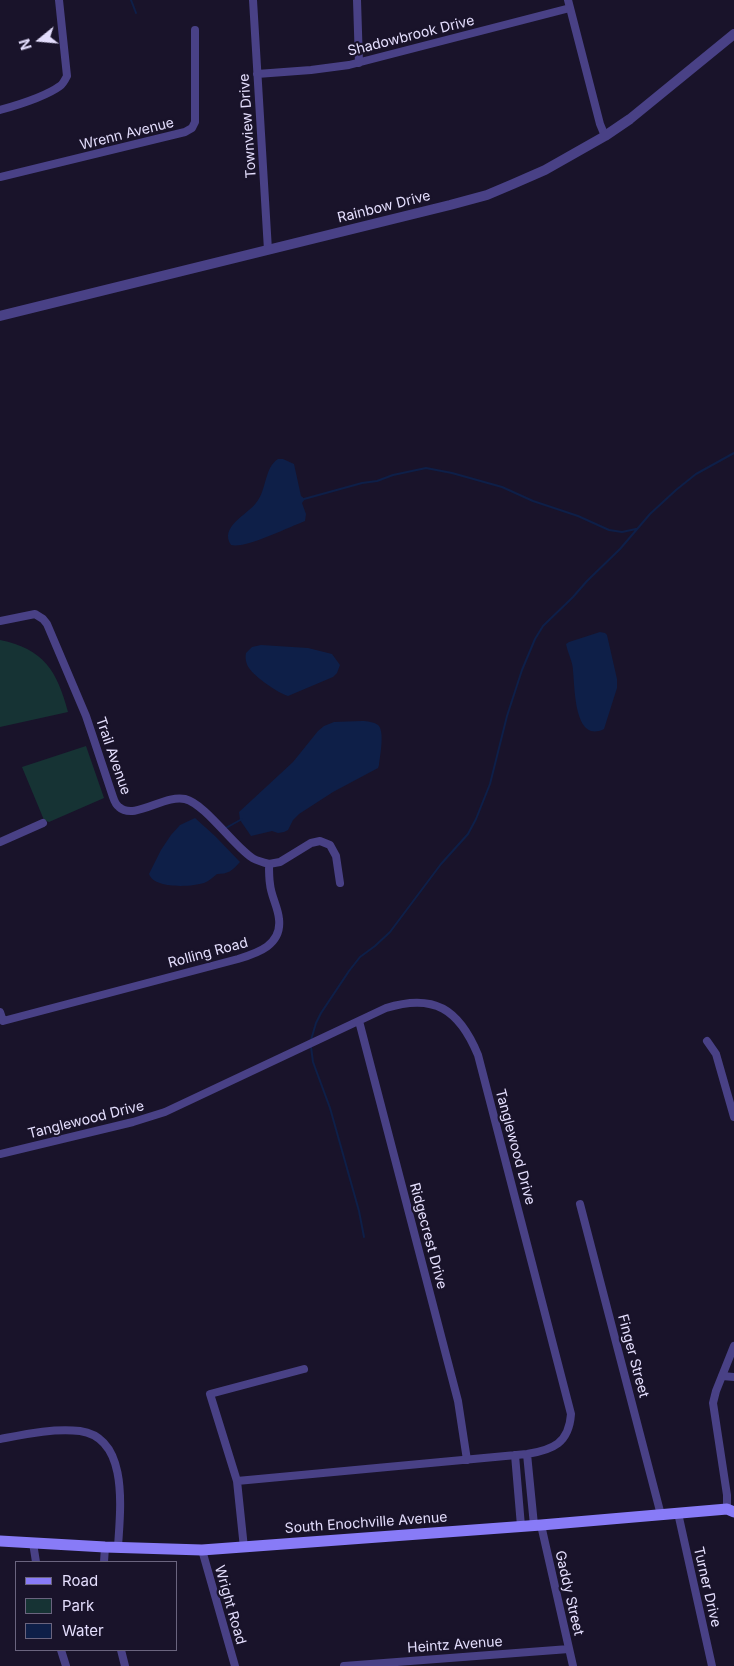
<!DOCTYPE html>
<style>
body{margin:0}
#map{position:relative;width:734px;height:1666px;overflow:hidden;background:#19132a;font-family:Inter,sans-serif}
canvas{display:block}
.legend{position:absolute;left:15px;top:1561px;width:162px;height:90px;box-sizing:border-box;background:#19132a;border:1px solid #6a647e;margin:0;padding:6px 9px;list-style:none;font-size:15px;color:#e4defd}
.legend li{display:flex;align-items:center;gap:10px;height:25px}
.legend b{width:25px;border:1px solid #6a647e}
.north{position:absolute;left:15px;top:15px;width:50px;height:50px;-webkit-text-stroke:4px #19132a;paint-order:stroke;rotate:253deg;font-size:14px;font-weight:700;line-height:20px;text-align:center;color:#e4defd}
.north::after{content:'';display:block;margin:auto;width:18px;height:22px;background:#e4defd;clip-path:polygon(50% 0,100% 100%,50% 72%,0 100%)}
</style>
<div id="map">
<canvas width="734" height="1666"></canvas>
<ul class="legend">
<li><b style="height:6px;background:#887bf7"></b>Road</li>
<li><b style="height:14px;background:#163334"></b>Park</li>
<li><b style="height:14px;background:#0e1f48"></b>Water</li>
</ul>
<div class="north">N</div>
</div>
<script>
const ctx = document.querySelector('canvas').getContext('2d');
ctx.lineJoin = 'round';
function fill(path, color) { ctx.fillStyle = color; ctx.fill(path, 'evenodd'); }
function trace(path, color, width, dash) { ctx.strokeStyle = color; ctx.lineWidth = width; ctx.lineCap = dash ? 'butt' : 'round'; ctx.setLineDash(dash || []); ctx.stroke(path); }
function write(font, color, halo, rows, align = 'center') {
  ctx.font = font + ' Inter,sans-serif'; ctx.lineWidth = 4.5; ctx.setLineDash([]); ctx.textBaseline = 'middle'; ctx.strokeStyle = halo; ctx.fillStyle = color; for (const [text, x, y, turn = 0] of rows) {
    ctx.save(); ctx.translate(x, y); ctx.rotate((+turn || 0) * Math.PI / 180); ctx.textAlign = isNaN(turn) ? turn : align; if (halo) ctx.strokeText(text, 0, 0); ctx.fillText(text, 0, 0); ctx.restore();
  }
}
fill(new Path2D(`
 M 0,640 C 44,649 57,671 68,712 L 0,727 Z
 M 86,746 L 104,798 L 49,822 L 44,820 L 22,767 Z`), '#163334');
fill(new Path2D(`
 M 278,459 L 283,459 L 294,464 L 301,496 L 305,499 L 302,503 L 306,514 L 305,521 C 289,527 245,549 231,545 C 219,527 247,515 256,503 C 267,490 264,468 278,459 Z
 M 600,632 L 605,633 L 607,635 L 617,679 L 617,688 L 604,729 C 574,744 575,688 573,671 C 573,662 568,654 566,644 L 569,642 Z
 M 261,645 L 308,648 L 332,654 L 340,665 L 337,673 L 333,677 L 288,696 C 278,693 255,677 249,668 C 246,664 245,658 246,653 L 252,647 Z
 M 362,721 C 367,721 374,722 378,725 C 385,731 380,756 379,765 L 378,768 L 333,792 L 299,814 L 293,820 L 288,830 L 284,832 L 278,833 L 272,831 L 251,836 L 240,820 L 239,812 L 293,762 L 318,731 L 324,726 L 334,722 Z
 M 195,818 L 215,836 L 240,862 C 232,871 228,874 217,874 C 213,877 209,881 204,883 C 191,887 154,889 149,874 L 161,850 L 171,835 L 180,825 Z`), '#0e1f48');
trace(new Path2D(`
 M 131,0 L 136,13
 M 304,499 L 362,483 L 377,481 L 393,475 L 426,468 L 452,473 L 502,487 L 533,501 L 578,516 L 609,530 L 622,532 L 636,529
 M 224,829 L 242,819
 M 311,1040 L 316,1023 L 321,1013 L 349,971 L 360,957 L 375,946 L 390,932 L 441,864 L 468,834 L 476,819 L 490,784 L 507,716 L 522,670 L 535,639 L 543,626 L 573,597 L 587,581 L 620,549 L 650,514 L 676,490 L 696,474 L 734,453
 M 311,1047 L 313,1062 L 330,1108 L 359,1211 L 364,1237`), '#0e1f48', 2);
trace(new Path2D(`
 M 253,0 L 268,250
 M 357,0 L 359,63
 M 568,0 L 600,124 L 605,136
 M 257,74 L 311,70 L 349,65 L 570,8
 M 0,110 C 18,105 45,97 60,86 C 63,84 65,80 67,76 L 59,0
 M 0,177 L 185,132 L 192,128 L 195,122 L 195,30
 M 0,621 L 35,614 L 43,619 L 47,624 L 86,716 L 113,797 C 114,800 116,805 119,807 C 134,821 165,794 185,799 C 205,804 232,844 251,857 C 256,861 263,862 269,864
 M 0,842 L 43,823
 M 269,864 L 280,862 L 311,843 L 320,841 L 330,845 L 336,856 L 340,883
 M 0,1012 L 3,1021 L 238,959 C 258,953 282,945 279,919 C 278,907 271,896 270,884 C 269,878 269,871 269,864
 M 359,1021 L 458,1401 L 467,1460
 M 707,1041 L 716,1054 L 734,1117
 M 0,1154 L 133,1122 L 165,1112 L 386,1008 C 434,993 459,1009 478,1055 L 571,1414 C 569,1443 553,1450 527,1454 L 237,1481
 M 580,1204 L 661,1515
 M 722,1376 L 734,1377
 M 0,1439 C 26,1434 54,1428 80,1431 C 130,1438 120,1512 118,1547
 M 527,1454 L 534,1525
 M 515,1455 L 521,1526
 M 727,1509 L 727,1495 L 713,1403 L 716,1391 L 734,1346
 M 678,1513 L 712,1666
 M 541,1525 L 573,1666
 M 33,1543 L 36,1562
 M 244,1548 L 237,1481 L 210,1394 L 304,1369
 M 202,1550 L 235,1666
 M 104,1562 L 105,1547
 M 61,1650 L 66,1666
 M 121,1650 L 125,1666
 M 344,1666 L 569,1649`), '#494186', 8);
trace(new Path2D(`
 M 0,316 L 450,205 L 487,195 L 513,184 L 545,170 L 605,136 L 630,119 L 734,34`), '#494186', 10);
trace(new Path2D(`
 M 0,1541 L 105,1547 L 202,1550 L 541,1525 L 727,1509 L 734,1512`), '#887bf7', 11);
write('14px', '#e4defd', '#19132a', [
 ["Shadowbrook Drive",411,36,-14],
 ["Townview Drive",248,126,-94],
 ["Wrenn Avenue",127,134,-14],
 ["Rainbow Drive",384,207,-14],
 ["Trail Avenue",113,756,71],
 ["Rolling Road",208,953,-15],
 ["Tanglewood Drive",86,1120,-14],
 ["Tanglewood Drive",515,1147,75],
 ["Ridgecrest Drive",428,1236,75],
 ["Finger Street",633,1356,75],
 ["South Enochville Avenue",366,1523,-4],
 ["Turner Drive",707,1587,77],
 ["Gaddy Street",569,1593,77],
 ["Wright Road",230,1605,74],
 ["Heintz Avenue",455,1645,-4]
]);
</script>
